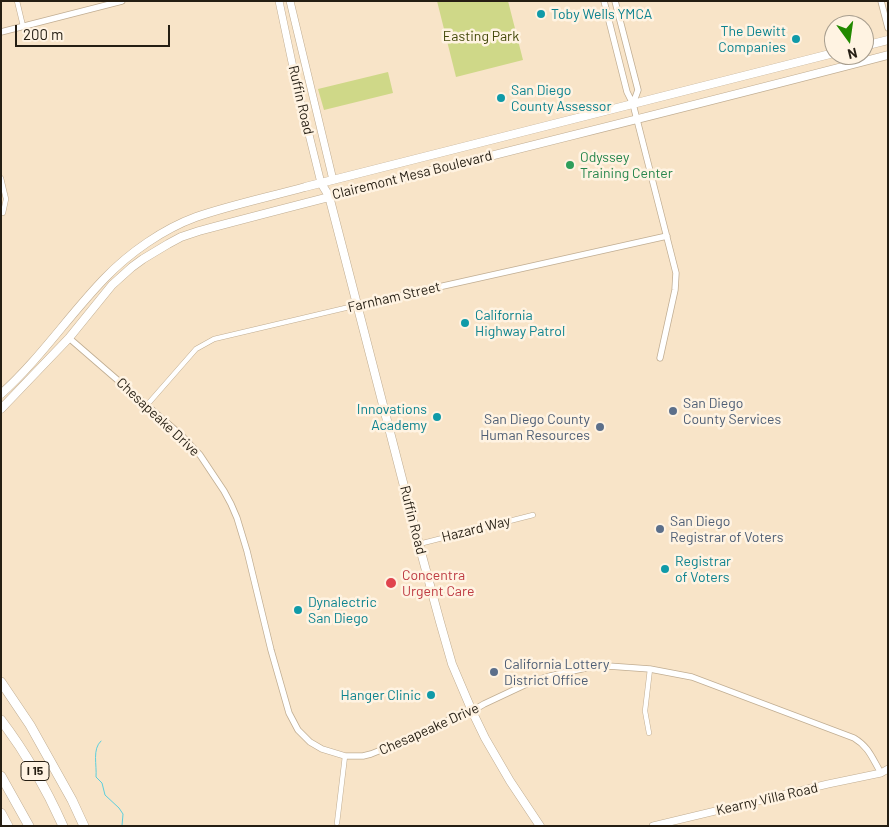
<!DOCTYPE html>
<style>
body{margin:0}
#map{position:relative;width:889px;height:827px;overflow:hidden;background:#f8e4c8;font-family:Barlow,sans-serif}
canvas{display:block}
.frame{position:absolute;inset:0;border:2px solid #251e13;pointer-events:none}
.north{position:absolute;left:824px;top:15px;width:50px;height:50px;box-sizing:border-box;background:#fff3e2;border:1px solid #a89e8f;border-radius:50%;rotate:166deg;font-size:14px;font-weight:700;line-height:20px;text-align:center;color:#251e13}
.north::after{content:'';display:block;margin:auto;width:18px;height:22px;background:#228900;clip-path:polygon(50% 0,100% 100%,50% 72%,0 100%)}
.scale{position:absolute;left:15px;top:25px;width:155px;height:22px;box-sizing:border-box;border:2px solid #251e13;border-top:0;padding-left:6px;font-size:15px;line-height:18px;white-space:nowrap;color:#251e13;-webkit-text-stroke:4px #fff3e2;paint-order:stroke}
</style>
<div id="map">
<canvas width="889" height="827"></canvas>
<div class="frame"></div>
<div class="north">N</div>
<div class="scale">200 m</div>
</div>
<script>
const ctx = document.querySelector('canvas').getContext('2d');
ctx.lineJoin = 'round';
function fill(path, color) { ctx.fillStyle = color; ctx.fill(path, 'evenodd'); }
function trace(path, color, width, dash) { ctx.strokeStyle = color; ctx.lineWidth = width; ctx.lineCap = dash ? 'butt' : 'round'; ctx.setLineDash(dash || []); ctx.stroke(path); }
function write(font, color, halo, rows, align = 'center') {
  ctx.font = font + ' Barlow,sans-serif'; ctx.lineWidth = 5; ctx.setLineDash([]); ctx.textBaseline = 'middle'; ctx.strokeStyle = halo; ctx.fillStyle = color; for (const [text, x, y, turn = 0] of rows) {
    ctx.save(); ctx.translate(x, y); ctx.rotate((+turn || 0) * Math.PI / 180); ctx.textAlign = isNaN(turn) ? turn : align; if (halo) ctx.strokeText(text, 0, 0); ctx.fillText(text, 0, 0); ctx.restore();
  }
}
fill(new Path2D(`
 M 437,1 L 508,1 L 523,60 L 456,77 Z
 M 388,72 L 393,93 L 324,110 L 318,89 Z`), '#cfd888');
trace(new Path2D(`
 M 101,741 C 92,749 97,765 96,777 L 102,783 L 105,795 L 119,808 L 123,814 L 122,826`), '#5ccedc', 1);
const minor = new Path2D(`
 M 17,1 L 23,26
 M 1,178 L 6,199 L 3,213
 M 147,405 L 196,349 L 214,339 L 358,305
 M 419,544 L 533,515
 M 649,733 L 645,711 L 650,669
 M 337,823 L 345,756`);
const tertiary = new Path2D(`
 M 604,1 L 627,92 L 633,104 L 676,273 L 675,290 L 660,358
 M 615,1 L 638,90 L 633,104
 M 881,1 L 888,28
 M 1,32 L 122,1
 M 358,305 L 667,236
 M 69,338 L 181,435 L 200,455 L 224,491 L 231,504 L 237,518 L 247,551 L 271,650 L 289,713 L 298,730 L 310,742 L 322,749 L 345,756 L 363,756 L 371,754 L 406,740 L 459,715 L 472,711 L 484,704 L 533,681 L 550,676 L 586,668 L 608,666 L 650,669 L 692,677 L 854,738 C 869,747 872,758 881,773`);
const secondary = new Path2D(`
 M 279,1 L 297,86 L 321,183
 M 290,1 L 333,180
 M 653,826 L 828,784 L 881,773 L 888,769`);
const primary = new Path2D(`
 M 864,46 L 888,40
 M 321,183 L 329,196 L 421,552 L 440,622 L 452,664 L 472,711 L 485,738 L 510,781 L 540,826
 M 1,394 C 40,359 69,315 105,278 C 129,253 163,229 196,217 C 231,205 269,197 305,187 L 834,53
 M 1,409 L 69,338 L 112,285 L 132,267 L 143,259 L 168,244 L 181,237 L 199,231 C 428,170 659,115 888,55`);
const motorway = new Path2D(`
 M 1,682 L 30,725 L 72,800 L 84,826
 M 1,720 C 26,753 46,788 63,826
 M 1,776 L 29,826
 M 1,813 L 8,826`);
trace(minor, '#c0ad92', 5.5);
trace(tertiary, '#c0ad92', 7);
trace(secondary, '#c0ad92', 8);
trace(primary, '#c0ad92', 9);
trace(motorway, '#c0ad92', 10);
trace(minor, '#fff', 4.5);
trace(tertiary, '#fff', 5.5);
trace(secondary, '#fff', 7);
trace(primary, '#fff', 8);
trace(motorway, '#fff', 9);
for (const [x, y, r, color] of [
 [541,14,5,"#0f9aa8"],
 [796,39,5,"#0f9aa8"],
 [501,98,5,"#0f9aa8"],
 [570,165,5,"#2e9e5b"],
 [465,323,5,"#0f9aa8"],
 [673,411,5,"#5c6f8a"],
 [437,417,5,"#0f9aa8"],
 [600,427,5,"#5c6f8a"],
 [660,529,5,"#5c6f8a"],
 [665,569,5,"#0f9aa8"],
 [391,583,6,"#e0444e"],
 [298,610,5,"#0f9aa8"],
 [494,672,5,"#5c6f8a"],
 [431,695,5,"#0f9aa8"]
]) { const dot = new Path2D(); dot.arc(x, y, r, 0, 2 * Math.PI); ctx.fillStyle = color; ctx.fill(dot); trace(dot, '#fff3e2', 2); }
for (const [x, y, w] of [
 [35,771,28]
]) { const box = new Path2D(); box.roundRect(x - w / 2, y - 9.5, w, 19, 4); ctx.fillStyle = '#fff3e2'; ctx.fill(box); trace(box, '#251e13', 1); }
write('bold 12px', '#251e13', null, [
 ["I 15",35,771]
]);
write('14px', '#0d838f', '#fff3e2', [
 ["Toby Wells YMCA",551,14],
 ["The Dewitt",786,31,"right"],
 ["Companies",786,47,"right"],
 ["San Diego",511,90],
 ["County Assessor",511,106],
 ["California",475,315],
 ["Highway Patrol",475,331],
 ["Innovations",427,409,"right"],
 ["Academy",427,425,"right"],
 ["Registrar",675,561],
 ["of Voters",675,577],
 ["Dynalectric",308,602],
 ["San Diego",308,618],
 ["Hanger Clinic",421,695,"right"]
], 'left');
write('14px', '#44490a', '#fff3e2', [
 ["Easting Park",481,36]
]);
write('14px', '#251e13', '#fff3e2', [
 ["Ruffin Road",301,100,77],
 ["Clairemont Mesa Boulevard",412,175,-14],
 ["Farnham Street",394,297,-13],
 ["Chesapeake Drive",158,417,43],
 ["Ruffin Road",413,520,76],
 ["Hazard Way",476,529,-14],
 ["Chesapeake Drive",429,729,-24],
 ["Kearny Villa Road",767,799,-13]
]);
write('14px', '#27864d', '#fff3e2', [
 ["Odyssey",580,157],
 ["Training Center",580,173]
], 'left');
write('14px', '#4e5e75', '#fff3e2', [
 ["San Diego",683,403],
 ["County Services",683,419],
 ["San Diego County",590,419,"right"],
 ["Human Resources",590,435,"right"],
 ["San Diego",670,521],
 ["Registrar of Voters",670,537],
 ["California Lottery",504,664],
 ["District Office",504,680]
], 'left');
write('14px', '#be3a42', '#fff3e2', [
 ["Concentra",402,575],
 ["Urgent Care",402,591]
], 'left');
</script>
